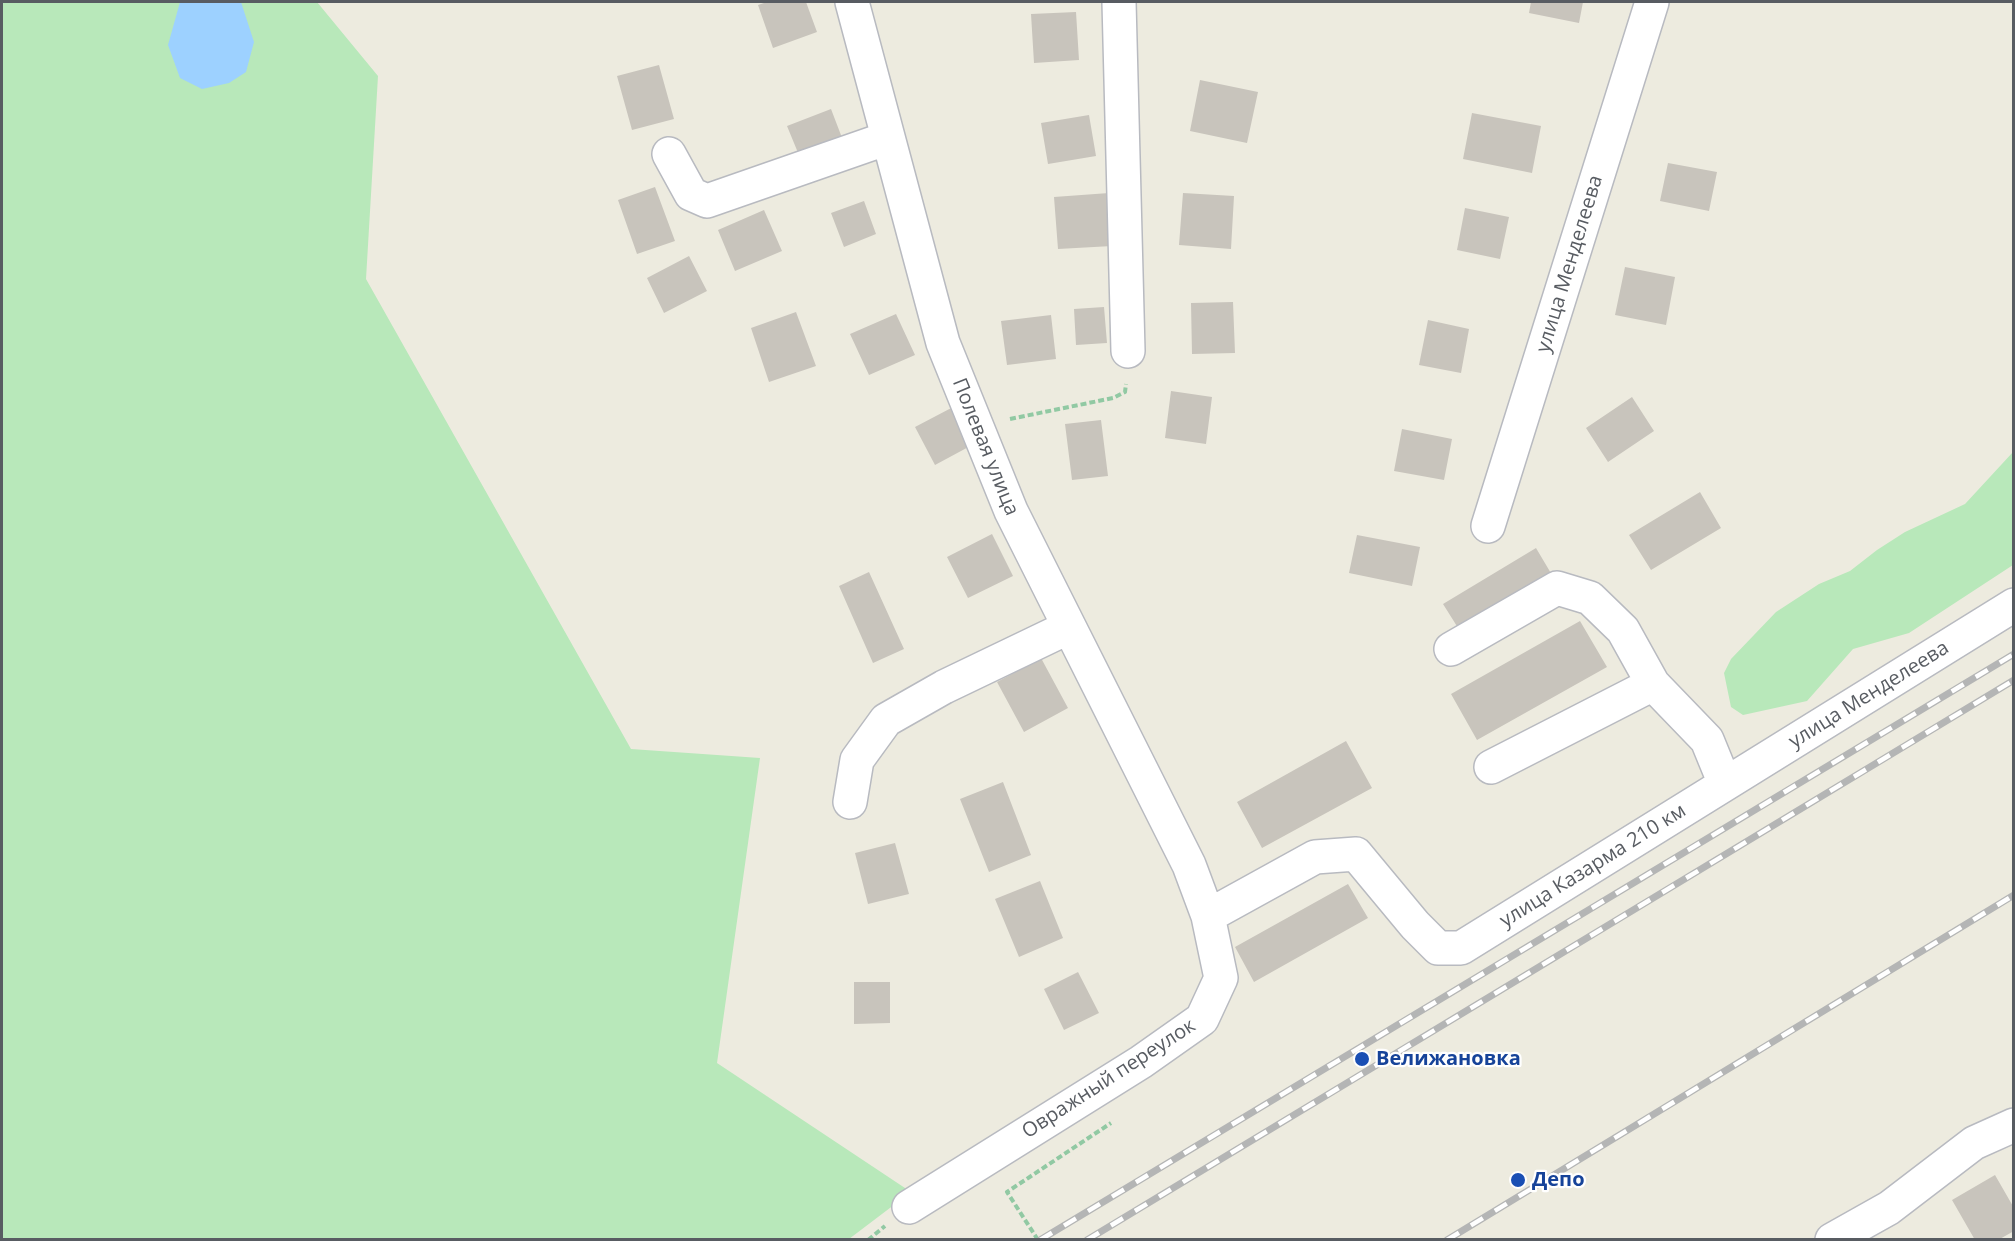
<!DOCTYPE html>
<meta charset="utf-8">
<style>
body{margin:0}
#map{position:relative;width:2015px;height:1241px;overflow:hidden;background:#edebdf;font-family:"Open Sans",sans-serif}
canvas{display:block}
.frame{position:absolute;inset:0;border:3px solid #585c62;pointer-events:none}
</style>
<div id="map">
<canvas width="2015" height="1241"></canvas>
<div class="frame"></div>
</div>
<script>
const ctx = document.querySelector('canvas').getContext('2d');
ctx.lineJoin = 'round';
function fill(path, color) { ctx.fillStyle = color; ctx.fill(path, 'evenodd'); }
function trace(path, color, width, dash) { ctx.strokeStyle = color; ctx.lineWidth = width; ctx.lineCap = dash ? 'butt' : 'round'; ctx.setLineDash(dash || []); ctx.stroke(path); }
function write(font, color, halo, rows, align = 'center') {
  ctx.font = font + ' "Open Sans",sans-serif'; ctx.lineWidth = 4.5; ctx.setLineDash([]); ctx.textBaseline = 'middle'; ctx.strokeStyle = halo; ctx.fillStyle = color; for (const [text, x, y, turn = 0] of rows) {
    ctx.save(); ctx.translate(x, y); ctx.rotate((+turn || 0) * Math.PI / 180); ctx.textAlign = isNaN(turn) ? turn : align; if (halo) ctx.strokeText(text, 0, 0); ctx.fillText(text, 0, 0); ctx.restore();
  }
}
fill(new Path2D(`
 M 2,2 L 317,2 L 378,76 L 366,279 L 631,749 L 760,758 L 717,1063 L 911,1192 L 849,1239 L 2,1239 Z
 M 2013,452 L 2013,565 L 1909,633 L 1853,649 L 1807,701 L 1743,715 L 1731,707 L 1724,673 L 1731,659 L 1776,612 L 1819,584 L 1850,571 L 1877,550 L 1905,532 L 1965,504 Z`), '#b8e8ba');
fill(new Path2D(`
 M 180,2 L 241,2 L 254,42 L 246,72 L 229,83 L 202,89 L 180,78 L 168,45 Z`), '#9dd1ff');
fill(new Path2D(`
 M 767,2 L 806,2 L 817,32 L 773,48 L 758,5 Z
 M 1531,2 L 1583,2 L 1579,23 L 1529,13 Z
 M 1076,12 L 1079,60 L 1034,63 L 1031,14 Z
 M 659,65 L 674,119 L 632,130 L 617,76 Z
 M 1200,80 L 1258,92 L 1247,143 L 1190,131 Z
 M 831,109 L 844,143 L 801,160 L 787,126 Z
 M 1472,113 L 1541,126 L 1532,173 L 1463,159 Z
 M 1089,115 L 1096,156 L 1048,164 L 1041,123 Z
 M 1668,163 L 1717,172 L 1709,211 L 1660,201 Z
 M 655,187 L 675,241 L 637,254 L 618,200 Z
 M 1109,193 L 1112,246 L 1058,249 L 1054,197 Z
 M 1183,193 L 1234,196 L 1231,249 L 1179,245 Z
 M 864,201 L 876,234 L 844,247 L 831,213 Z
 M 1465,208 L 1509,217 L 1500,259 L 1457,250 Z
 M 764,210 L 782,251 L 735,271 L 718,230 Z
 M 689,256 L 707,291 L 664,313 L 647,278 Z
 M 1625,267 L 1675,277 L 1666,325 L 1615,315 Z
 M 1233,302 L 1235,353 L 1192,354 L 1191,303 Z
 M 1104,307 L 1107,343 L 1076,345 L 1074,309 Z
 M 796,312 L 816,366 L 769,382 L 751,328 Z
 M 896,314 L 915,355 L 869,375 L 850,334 Z
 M 1051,315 L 1056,359 L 1007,365 L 1001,321 Z
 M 1428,320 L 1469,329 L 1461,373 L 1419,365 Z
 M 1171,391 L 1212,397 L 1206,444 L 1165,438 Z
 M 1632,397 L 1654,431 L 1608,462 L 1586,428 Z
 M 955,406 L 974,444 L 935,465 L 915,427 Z
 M 1101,420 L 1108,476 L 1072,480 L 1065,424 Z
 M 1402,429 L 1452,439 L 1444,480 L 1394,471 Z
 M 1700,492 L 1721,528 L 1651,570 L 1629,535 Z
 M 992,534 L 1013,576 L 968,598 L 947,557 Z
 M 1357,535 L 1420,547 L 1412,586 L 1349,573 Z
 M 1536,548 L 1552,575 L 1460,631 L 1443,604 Z
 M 869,572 L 904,649 L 873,663 L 839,586 Z
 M 1580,621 L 1607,667 L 1477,740 L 1451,694 Z
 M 1041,658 L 1068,708 L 1024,732 L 997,682 Z
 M 1346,741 L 1372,788 L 1262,848 L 1237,802 Z
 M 1003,782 L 1031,855 L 989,872 L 960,799 Z
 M 895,843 L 909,894 L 868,904 L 855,853 Z
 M 1040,881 L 1063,938 L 1019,957 L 995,899 Z
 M 1348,884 L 1368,918 L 1254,982 L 1235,947 Z
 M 1078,972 L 1099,1013 L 1064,1030 L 1044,989 Z
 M 854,982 L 890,982 L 890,1023 L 854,1024 Z
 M 1995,1175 L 2014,1208 L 2014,1231 L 1998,1240 L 1975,1240 L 1952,1200 Z`), '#c8c4bc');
const minor = new Path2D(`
 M 852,2 L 943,343 L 1011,511 L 1189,865 L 1208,916 L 1221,978 L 1202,1019 L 1141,1062 L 909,1207
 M 1119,2 L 1128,351
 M 669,154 L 691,194 L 707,201 L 888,138
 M 1488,526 L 1652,2
 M 1451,649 L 1557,588 L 1590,598 L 1623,630 L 1653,684 L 1707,740 L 1725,784
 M 1491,767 L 1653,684
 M 850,802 L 857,760 L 886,720 L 944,687 L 1069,627
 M 1208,916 L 1315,857 L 1356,854 L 1415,925 L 1438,948 L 1461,948 L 2014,605
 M 1832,1240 L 1889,1208 L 1974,1143 L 2014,1125`);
trace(minor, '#b8bac0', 36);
trace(new Path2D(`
 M 1010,419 L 1113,398 L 1125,392 L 1126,384
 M 868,1240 L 885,1226
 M 1038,1240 L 1007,1192 L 1111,1123`), '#91c9a3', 4, [6, 3]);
trace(minor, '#fff', 33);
const rail = new Path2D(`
 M 1040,1240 L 2014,654
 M 1087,1240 L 2014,680
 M 1447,1240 L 2014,895`);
trace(rail, '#b4b5b5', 7);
trace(rail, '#fff', 4.5, [14]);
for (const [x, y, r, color] of [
 [1362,1059,8,"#1a4fb4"],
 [1518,1180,8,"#1a4fb4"]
]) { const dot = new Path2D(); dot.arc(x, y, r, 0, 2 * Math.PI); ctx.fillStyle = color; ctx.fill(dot); trace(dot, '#fff', 2); }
write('20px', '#585c62', '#fff', [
 ["улица Менделеева",1570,264,-73],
 ["Полевая улица",985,447,68],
 ["улица Менделеева",1869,695,-32],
 ["улица Казарма 210 км",1593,866,-32],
 ["Овражный переулок",1109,1079,-33]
]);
write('bold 20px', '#164399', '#fff', [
 ["Велижановка",1376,1059],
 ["Депо",1532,1180]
], 'left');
</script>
